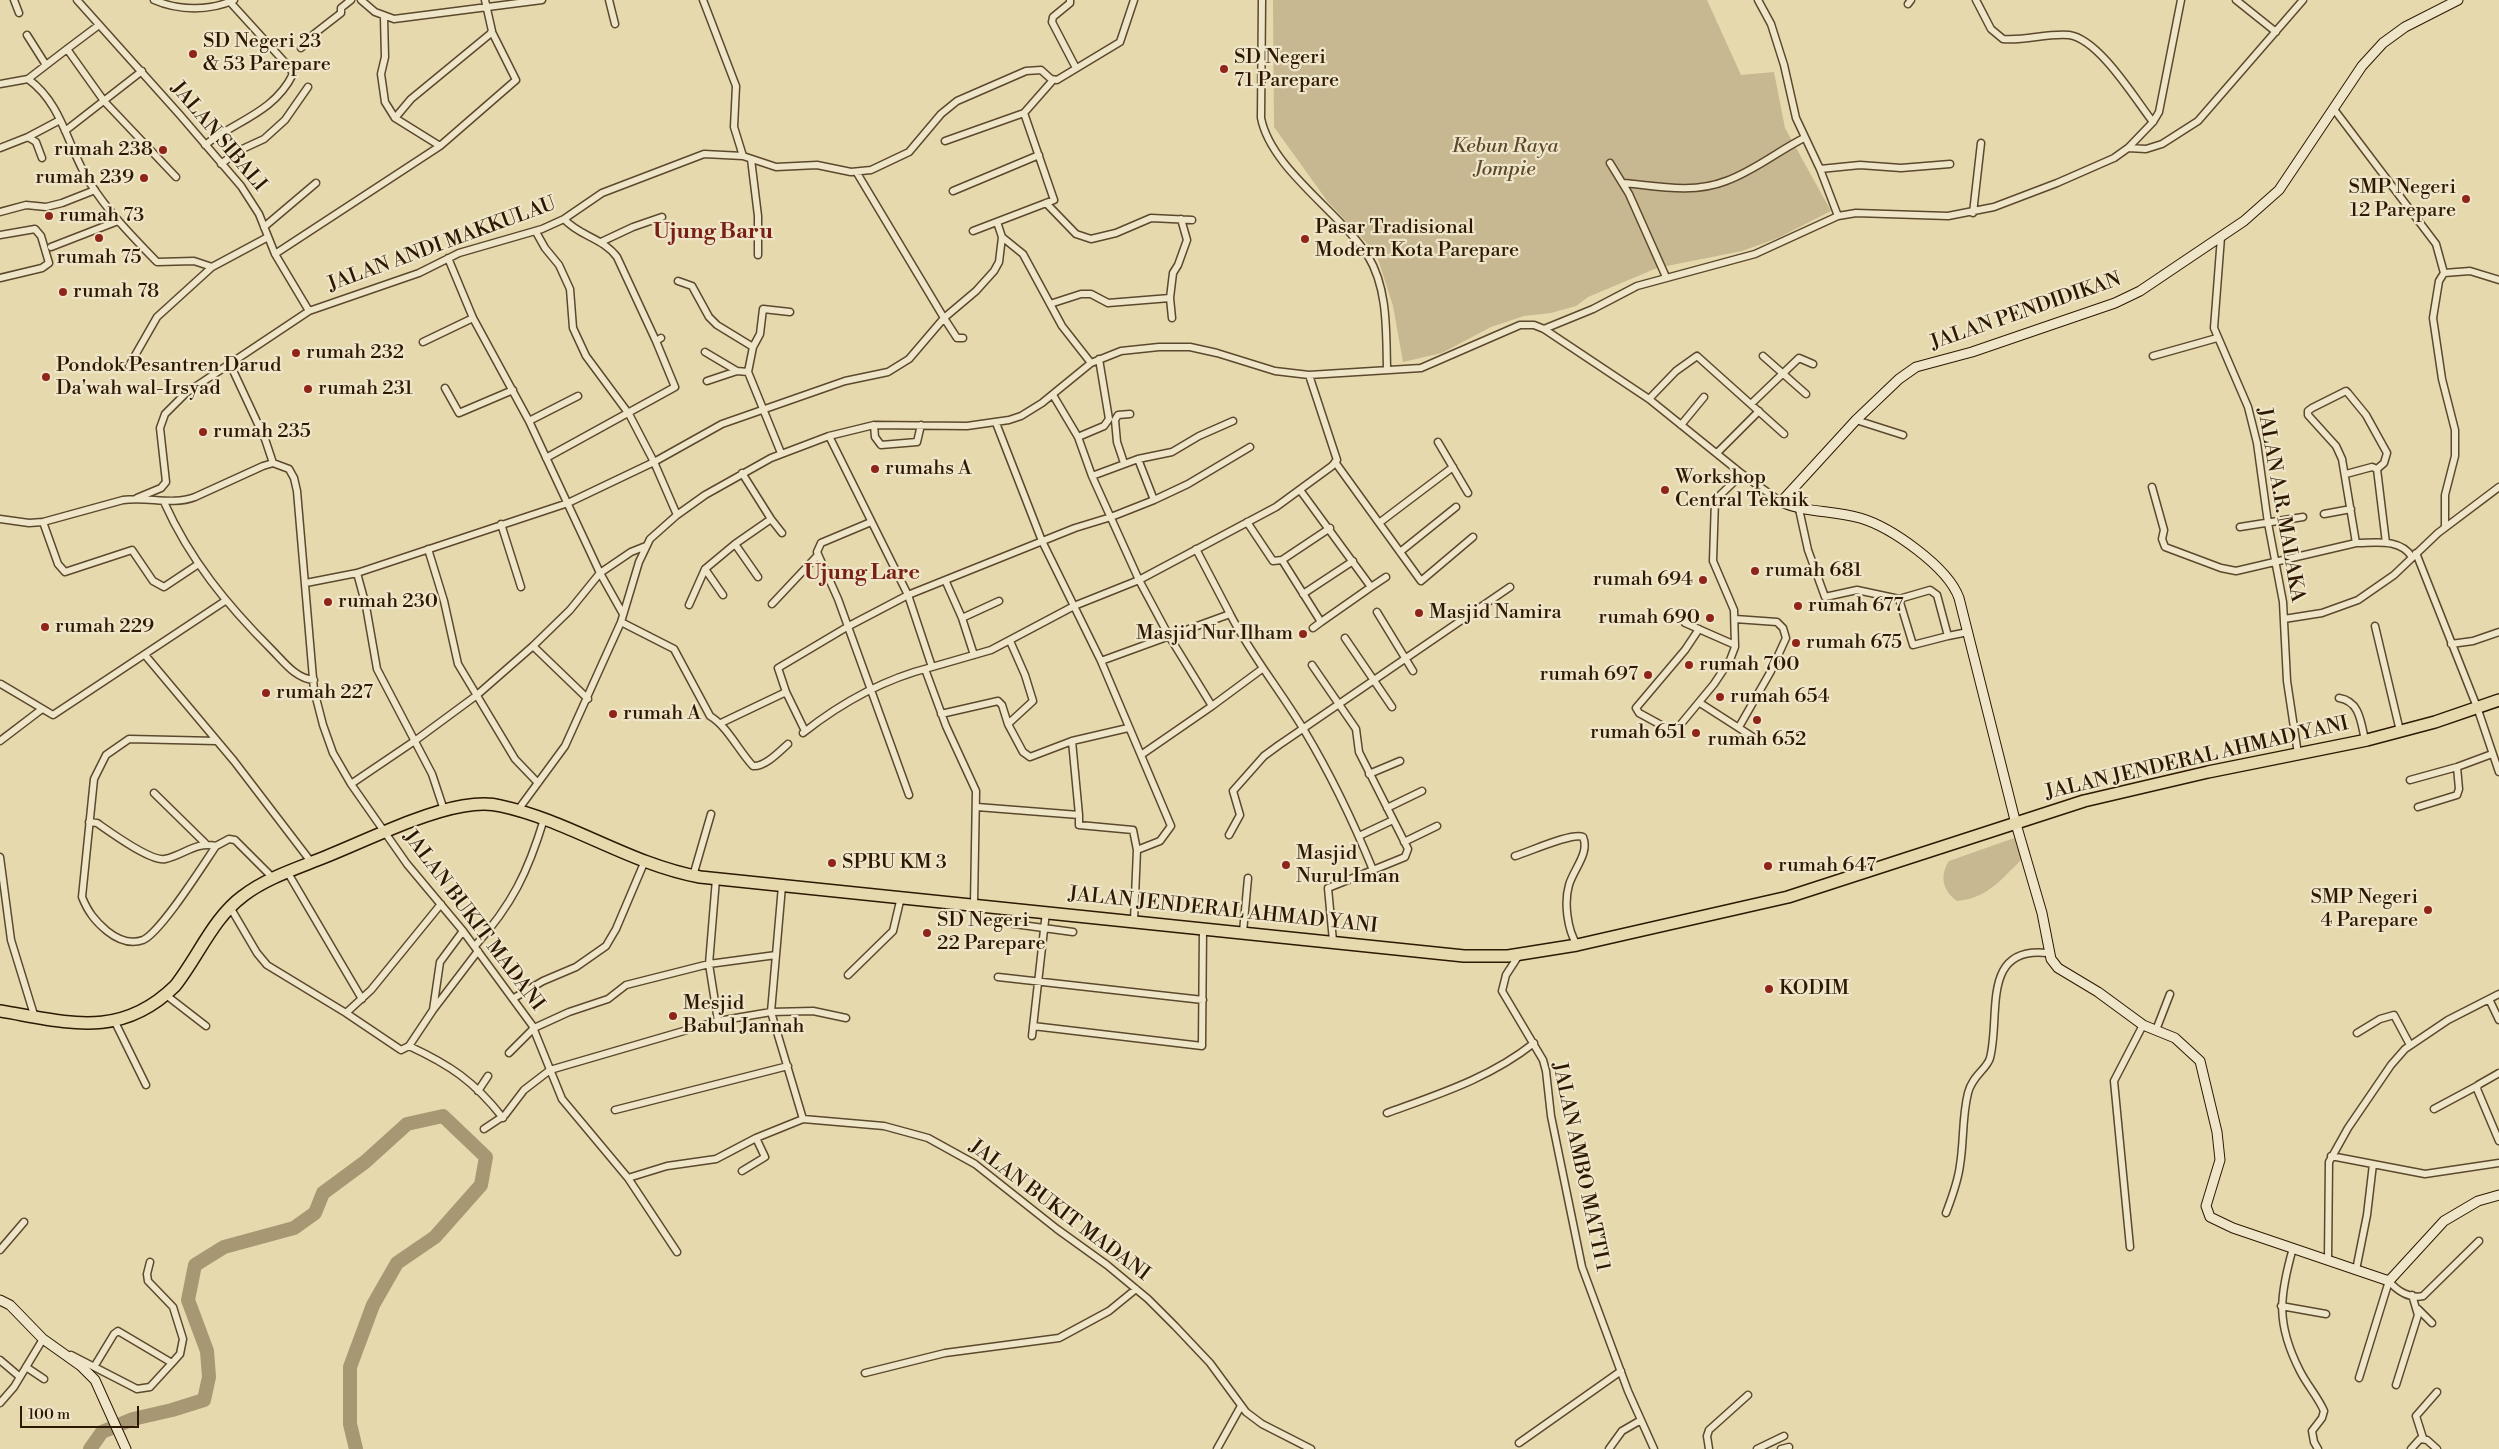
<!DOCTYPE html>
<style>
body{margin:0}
#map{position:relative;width:2499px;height:1449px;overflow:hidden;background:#e6d9ae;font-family:"Libre Bodoni",serif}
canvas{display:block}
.scale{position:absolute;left:20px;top:1406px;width:119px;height:22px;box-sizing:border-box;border:2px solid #2e1801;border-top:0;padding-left:6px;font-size:15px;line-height:18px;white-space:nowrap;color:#2e1801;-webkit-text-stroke:4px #efe6ca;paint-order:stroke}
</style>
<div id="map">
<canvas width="2499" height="1449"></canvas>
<div class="scale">100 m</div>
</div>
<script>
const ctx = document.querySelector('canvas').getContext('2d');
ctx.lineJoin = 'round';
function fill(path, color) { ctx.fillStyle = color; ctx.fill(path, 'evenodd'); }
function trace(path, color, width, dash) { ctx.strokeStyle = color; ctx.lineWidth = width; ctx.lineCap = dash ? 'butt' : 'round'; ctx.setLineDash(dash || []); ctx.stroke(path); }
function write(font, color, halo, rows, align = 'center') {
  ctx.font = font + ' "Libre Bodoni",serif'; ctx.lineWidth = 4.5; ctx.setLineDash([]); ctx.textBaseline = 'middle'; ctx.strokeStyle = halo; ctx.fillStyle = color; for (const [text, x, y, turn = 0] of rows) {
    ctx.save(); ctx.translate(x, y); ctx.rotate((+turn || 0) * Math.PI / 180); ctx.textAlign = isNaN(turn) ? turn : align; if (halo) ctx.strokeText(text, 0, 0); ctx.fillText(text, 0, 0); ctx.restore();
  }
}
fill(new Path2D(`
 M 1273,0 L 1707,0 L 1741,75 L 1774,72 L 1785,128 L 1831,211 L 1778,238 L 1742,251 L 1657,268 L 1588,297 L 1576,306 L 1551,313 L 1524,316 L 1491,327 L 1442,353 L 1403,362 L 1393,306 L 1376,253 L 1328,202 L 1274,127 Z
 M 2017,837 L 2021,860 C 2000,881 1987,898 1957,901 C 1943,891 1939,876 1949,861 Z`), '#c7b891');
trace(new Path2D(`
 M 90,1449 L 102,1432 L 133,1419 L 172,1410 L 204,1400 L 209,1377 L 207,1351 L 188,1300 L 195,1265 L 224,1247 L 294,1228 L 315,1213 L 323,1193 L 365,1162 L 407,1124 L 443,1116 L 486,1157 L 481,1185 L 435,1237 L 397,1263 L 373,1305 L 350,1367 L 350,1424 L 356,1449`), '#a79773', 14);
const street = new Path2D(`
 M 14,0 L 19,13
 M 77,0 L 180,115 L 241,186 L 259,214 L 275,254 L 309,311
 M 154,0 C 179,11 210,11 234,0
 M 361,0 L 375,12 L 394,19 L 542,0
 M 609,0 L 615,24
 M 703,0 L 736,86 L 734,127 L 743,156
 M 1070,0 L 1070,3 L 1053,17 L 1052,22 L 1076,68
 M 1262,0 L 1261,118 C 1271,169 1340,212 1368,256 C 1388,289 1386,331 1387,368
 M 1758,0 L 1771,24 L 1784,65 L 1796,118 L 1820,169 L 1838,216
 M 1976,0 L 1991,29 L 2003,39 C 2025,41 2047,33 2069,35 C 2099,39 2135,99 2153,122
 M 2236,0 L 2276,32
 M 1908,4 L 1911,0
 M 99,25 L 67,49 L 104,101 L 176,177
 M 27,35 L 46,65
 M 301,48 L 314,34 L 341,13 L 341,8 L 351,0
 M 28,79 C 63,104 68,149 90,183 C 109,213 133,237 157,262 L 194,261 L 212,267
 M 0,84 L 28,79 L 67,49
 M 2333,108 L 2436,244 L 2444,273 L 2439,281 L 2433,318 L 2442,379 L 2455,430 L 2455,456 L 2445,495 L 2445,527
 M 395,118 L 411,99 L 490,34 L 492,31 L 485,0
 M 65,131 L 142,71
 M 28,137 L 60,120
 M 945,141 L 1024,113 L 1053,80
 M 205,145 C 235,121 274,113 293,74 L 290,68 L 230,2
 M 440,146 L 516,80 L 492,32
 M 0,148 L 28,137 L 36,142 L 42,158
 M 2128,148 L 2146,149 L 2162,144 L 2198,121 L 2303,0
 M 751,159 L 758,216 L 758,255
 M 1610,163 L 1629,194 L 1666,277
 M 221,164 L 238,151 L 264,139 L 285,120 L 308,87
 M 1820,169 L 1860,165 L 1901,168 L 1950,164
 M 857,173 L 944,318 L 957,338 L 963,338
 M 1623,183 C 1657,186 1693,194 1726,181 C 1754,171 1778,151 1804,138
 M 953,191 L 1039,155
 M 1046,203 L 1076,234 L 1091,239 L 1116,233 L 1151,218 L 1192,220
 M 0,212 L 26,205 L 46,207 L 62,203 L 95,190
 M 1973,213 L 1981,143
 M 564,219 C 579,236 603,238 617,257 L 656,341
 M 264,227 L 316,183
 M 973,231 L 1054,200 L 1024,113
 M 536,232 L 545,248 L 559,265 L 570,289 L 573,328 L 586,356 L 629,414 L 654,462 L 677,515
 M 0,235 L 35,229 L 41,236 L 49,263 L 42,268 L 0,278
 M 1002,237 L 1023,254 L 1062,326 L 1091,363
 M 2221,237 L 2214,328 L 2248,407 L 2257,443 L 2268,523 L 2283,602 L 2287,681 L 2298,754
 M 601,242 L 633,227 L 662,217
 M 51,247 L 118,221
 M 275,254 L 440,146 L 395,118 L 385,102 L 381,74 L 385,57 L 384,17
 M 448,258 L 473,318 L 529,421 L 600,573 L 623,614
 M 2444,273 L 2470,271 L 2499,280
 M 678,281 L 692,286 L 709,317 L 717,325 L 753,347 L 748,372
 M 1170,298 L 1172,318
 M 1050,304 L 1081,294 L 1091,294 L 1108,303 L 1170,298 L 1173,273 L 1178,265 L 1187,240 L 1181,219
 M 1544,329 L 1593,309 L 1637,286 L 1755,254 L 1838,216 L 1856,213 L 1948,216 L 1994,207 L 2057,183 L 2114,158 L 2128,148 L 2153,122 L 2159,112 L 2181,0
 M 423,342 L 473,318
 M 753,347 L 760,334 L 763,309 L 790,312
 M 705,352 L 737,371 L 748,372 L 781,453
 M 1763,356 L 1806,394
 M 2153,356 L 2217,338
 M 230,364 L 265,439 L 273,463
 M 129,366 L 157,317 L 212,267 L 268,237
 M 707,381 L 737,371
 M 445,388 L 459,413 L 513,390
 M 1053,395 L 1078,437 L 1092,476 L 1139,580 L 1169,636 L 1212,706 L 1262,669
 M 1649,399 L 1676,371 L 1697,356 L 1784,434
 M 1751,404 L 1799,358 L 1813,364
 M 1856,420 L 1903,435
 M 529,421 L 578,396
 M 996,423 L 1042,541 L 1101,661 L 1171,826 L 1160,841 L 1137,850
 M 874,425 L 875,437 L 881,445 L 917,442 L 921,425
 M 1681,425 L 1704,397
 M 1078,437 L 1104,426 L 1109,419 L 1099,359
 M 1438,442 L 1468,493
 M 1717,453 L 1759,411
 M 546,458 L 675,387 L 656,341 L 661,338
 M 1335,462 L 1421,581 L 1473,537
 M 1124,463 L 1117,442 L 1115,420 L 1118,415 L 1130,414
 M 2346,474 L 2372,467 L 2377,469 L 2386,543
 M 1092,476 L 1138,459
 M 2152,487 L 2164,530 L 2162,539 L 2165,547 L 2221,568 L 2236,571 L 2356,543 L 2342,459 L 2336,446 L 2308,415 L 2308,411 L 2312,408 L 2346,391 L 2348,393 L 2366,415 L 2387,453 L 2384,463 L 2377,469
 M 1300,490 L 1371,587 L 1321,622
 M 137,498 L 161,488 L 166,482 L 160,428 L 165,414 L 186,393 L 309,311 L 419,273 L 459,253 L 542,229 L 564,219 L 602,193 L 704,154 L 743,156 L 776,167 L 817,165 L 851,172 L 871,170 L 909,152 L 941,114 L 957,101 L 1026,71 L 1041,70 L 1051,79 L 1057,80 L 1120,42 L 1134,0
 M 1154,500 L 1138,459 L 1172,452 L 1199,436 L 1233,421
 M 164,502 C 190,560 227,605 272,650 C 284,662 296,679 314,680
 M 1799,509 L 1808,550 L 1825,597 L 1857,590 L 1899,599 L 1930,590 L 1937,595 L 1948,636 L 1968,632
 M 2324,514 L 2351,509
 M 0,519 L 29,523 L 43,522 L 123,500 C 148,496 171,506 195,497 L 263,466 L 273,463 L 289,469 L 294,478 L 297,491 L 314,690 L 323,725 L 333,753 L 351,784 L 407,864 L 463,931 L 532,1025 L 562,1099 L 628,1178 L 667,1166 L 716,1159 L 756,1138 L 803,1119 L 884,1126 L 928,1138 L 975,1164 L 1057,1229 L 1107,1265 L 1148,1299 L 1175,1326 L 1210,1363 L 1246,1412 L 1262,1424 L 1311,1449
 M 771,519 L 782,533
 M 43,522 L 58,564 L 65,572 L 132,550 L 153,581 L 164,587 L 197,565
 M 871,522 L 821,543 L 817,552 L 838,599 L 909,795
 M 1247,522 L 1273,561 L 1282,560 L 1321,622 L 1313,628
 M 1379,523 L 1453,467
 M 501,524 L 521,587
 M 2240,527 L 2303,517
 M 2356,543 C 2375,543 2400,538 2412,557
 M 735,544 L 758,577
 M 428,549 L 444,601 L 458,664 L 515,759 L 538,783
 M 1400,552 L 1456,507
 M 2416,553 L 2477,707 L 2499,772
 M 1282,560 L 1330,528
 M 705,569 L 723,595
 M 357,573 L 366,606 L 377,669 L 432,774 L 444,810
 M 946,582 L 962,618 L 974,655
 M 306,583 L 357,573 L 568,503 L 654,462 L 722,424 L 845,381 L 888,372 L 909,359 L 944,318 L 976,291 L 994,271 L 999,262 L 1002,237 L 997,222
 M 1371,587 L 1386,577
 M 1303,594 L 1353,561
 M 1899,599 L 1913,645 L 1948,636
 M 772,604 L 818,555
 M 689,605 L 705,569 L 735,544 L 771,519 L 742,473
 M 1377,612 L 1413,671
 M 1230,614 C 1251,655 1280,690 1304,730 C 1331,775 1353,821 1373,870 L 1328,888 L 1333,941
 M 962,618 L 999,601
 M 1735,619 L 1777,622 L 1783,628 L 1786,638 L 1771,671 L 1739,727
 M 2284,619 L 2322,613 L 2358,600 L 2394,575 L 2438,533 L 2499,487
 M 621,622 L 674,649 L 710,716 C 728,727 738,750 753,766 C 765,767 779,752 788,744
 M 1685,623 L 1735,645
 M 2375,626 L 2400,731
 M 1699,629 L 1685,650 L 1636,708 L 1639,713 L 1672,731 L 1676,730 L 1714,684 L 1730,660 L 1735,647 L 1734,610 L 1713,561 L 1715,500 L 1742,474
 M 1345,638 L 1392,707
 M 1010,641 L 1025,675 L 1033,701 L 1008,724 L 1023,752 L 1030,757 L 1072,741 L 1128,728
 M 2451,644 L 2473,641 L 2499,632
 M 533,646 L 588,699
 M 145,655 L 234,761 L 312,863
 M 1101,661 L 1230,614 L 1196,549
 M 1312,665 L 1356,729 L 1359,752 L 1408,849 L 1405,857 L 1373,870
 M 932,667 L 991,650 L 1074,606 L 1139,580 L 1276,507 L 1332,466 L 1337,460 L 1309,375
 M 925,669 L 946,726 L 976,791 L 974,904
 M 1,684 L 53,715 L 225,601
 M 786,692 L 805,731
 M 2339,698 C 2360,701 2361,723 2365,740
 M 1700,703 L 1753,737
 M 941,714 L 998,701 L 1002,705 L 1008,724
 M 721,723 L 786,692 L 778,668 L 847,627 L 908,595 L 1075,528 L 1111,517 L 1154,500 L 1188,484 L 1250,447
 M 803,733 C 842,702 884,679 932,667 L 908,595 L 829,436
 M 0,741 L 42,709
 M 1072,741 L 1079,815
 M 1141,755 L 1212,706
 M 1369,774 L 1400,761
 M 2410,780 L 2457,767 L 2492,754
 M 351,784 L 416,740 L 477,695 L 533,646 L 570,610 L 600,573 L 631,552 L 646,546
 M 154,793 L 205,843
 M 977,807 L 1079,815 L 1079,825 L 1133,830 L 1137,850 L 1134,920
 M 2418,807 L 2457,795 L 2459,789 L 2457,767
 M 1387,808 L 1422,791
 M 518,810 L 565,746 L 621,622 L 639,562 L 650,539 L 677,515 L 705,495 L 771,458 L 829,436 L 874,425 L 967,426 L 1009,420 L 1021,416 L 1042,403 L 1091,363 L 1121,351 L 1159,347 L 1190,347 L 1217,353 L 1275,371 L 1309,375 L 1421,368 L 1520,325 L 1534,325 L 1544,329 L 1649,399 L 1742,474 L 1781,502
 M 89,822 L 97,823 C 110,832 151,862 165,859 C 184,855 196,841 216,846 L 229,839 L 235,840 L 274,879
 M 1229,835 L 1240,815 L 1233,791 L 1264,756 L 1279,745 L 1510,587
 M 1359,836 L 1393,820
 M 1404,842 L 1437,826
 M 216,846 C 203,865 161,932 143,940 C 129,945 117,939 107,931 C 95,921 88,912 82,897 L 94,779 L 106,755 L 129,739 L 217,741
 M 1515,856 C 1529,852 1572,832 1583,837 C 1590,853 1573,870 1569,885 C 1564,902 1567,929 1577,945
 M 0,857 L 11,940 L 35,1018
 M 288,873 L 362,999
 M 693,876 L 711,814
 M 230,907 L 257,953 L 267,965 L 346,1013 L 401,1050 L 409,1046 L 433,1010 L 440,962 L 463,931
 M 1007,923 L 1073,932
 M 1243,932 L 1248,878
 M 475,946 C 512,905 528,872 544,819
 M 776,955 L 782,886
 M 1519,955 L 1506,975 L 1502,991 L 1543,1060 L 1546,1071 L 1551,1116 L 1582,1267 L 1628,1391 L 1654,1449
 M 848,975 L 893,931 L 901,897
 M 998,977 L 1203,1000
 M 166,995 L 206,1026
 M 514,998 L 543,981 L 576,967 L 606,946 L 616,929 L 644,863
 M 2489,999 L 2499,1020
 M 433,1010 L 478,951
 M 346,1013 L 371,990 L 441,904
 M 114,1020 L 146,1085
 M 1033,1026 L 1202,1046 L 1203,928
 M 2156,1030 L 2170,994
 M 2357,1033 L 2380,1019 L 2394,1015 L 2410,1045
 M 1032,1036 L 1046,912
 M 409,1046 C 450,1065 474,1081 503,1118
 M 509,1053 L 534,1028 L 569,1012 L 608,999 L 626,985 L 709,964 L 776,955 L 771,1012 L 718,1021
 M 2499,1073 L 2478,1085 L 2477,1089 L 2499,1141
 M 478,1091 L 488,1076
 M 2434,1109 L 2477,1086
 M 615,1110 L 788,1066
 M 1387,1113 C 1439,1094 1490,1078 1534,1043
 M 803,1119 L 771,1012 L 813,1011 L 846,1018
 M 484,1129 L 505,1115 L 524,1090 L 550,1070 L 718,1021 L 709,964 L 716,879
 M 2331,1156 L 2425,1174 L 2499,1163
 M 742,1171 L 765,1157 L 756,1138
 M 628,1178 L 677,1252
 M 1946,1213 C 1952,1197 1958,1182 1960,1165 C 1964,1141 1962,1117 1968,1093 C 1972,1076 1987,1069 1990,1058 C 2001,1016 1980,945 2048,953
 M 2130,1247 L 2114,1081 L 2143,1025
 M 2293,1248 C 2279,1297 2276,1324 2300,1371 C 2307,1385 2318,1397 2324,1411 L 2322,1418 L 2312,1431 L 2314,1442 L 2318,1449
 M 0,1250 L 24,1222
 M 2328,1259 L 2329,1162 L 2348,1128 L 2391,1065 L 2405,1049 L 2448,1020 L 2499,994
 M 150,1262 L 147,1274 L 148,1281 L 173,1307 L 183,1339 L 180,1354 L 172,1363
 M 2356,1270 L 2367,1215 L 2373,1164
 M 2281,1306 L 2326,1314
 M 2418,1309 L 2432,1323
 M 71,1355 L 137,1389 L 150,1387 L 172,1363 L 118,1331 L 114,1334 L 94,1367
 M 0,1360 L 20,1377
 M 26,1367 L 44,1379
 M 865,1373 L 945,1353 L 1059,1338 L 1109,1311 L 1136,1289
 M 2359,1378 L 2389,1281 C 2397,1291 2410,1299 2423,1296 L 2479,1241
 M 2396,1385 L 2418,1315 L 2412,1295
 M 0,1403 L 14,1387 L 43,1339
 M 2423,1438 L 2416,1416 L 2437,1392
 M 1519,1443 L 1621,1371
 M 1217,1449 L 1241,1406
 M 1609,1449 L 1622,1431 L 1641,1420
 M 1709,1449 L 1707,1436 L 1709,1430 L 1748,1395
 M 1757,1449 L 1784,1436
 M 1781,1449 L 1789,1447
 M 2411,1449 L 2420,1439 L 2427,1440 L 2437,1449`);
const secondary = new Path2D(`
 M 2458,0 L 2405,27 L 2383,43 L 2362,66 L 2279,190 L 2244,221 L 2140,291 L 2115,303 L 1972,352 L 1916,367 L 1899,379 L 1856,420 L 1781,502 C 1806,513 1833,510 1860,518 C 1891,527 1948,567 1959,598 L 2016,824 L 2042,913 L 2051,959 L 2058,968 L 2098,992 L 2143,1025 L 2175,1038 L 2200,1061 L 2217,1132 L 2220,1160 L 2206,1206 L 2210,1217 L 2233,1228 L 2389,1281 L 2444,1221 L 2478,1201 L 2499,1195
 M 0,1300 L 10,1305 L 43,1339 L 81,1366 L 95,1380 L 126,1449`);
const highway = new Path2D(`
 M 0,1011 C 67,1022 120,1040 175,986 C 198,957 213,918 243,896 C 266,878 298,868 325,857 C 365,841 421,813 463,806 C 475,804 489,803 501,806 C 570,821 629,864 700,877 L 1464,956 L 1508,956 L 1577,945 L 1788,897 L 2084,801 L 2208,772 L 2367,740 L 2435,722 L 2499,700`);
trace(street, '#5c482c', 9);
trace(secondary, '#2e1801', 11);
trace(highway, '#2e1801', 14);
trace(street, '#efe6ca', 6);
trace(secondary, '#efe6ca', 9);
trace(highway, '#e6d9ae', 11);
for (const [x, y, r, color] of [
 [193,54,5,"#8f2418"],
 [1224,69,5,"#8f2418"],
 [163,150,5,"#8f2418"],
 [144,178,5,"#8f2418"],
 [2466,199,5,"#8f2418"],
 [49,216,5,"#8f2418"],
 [99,238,5,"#8f2418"],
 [1305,239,5,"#8f2418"],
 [63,292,5,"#8f2418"],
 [296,353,5,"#8f2418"],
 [46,377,5,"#8f2418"],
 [308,389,5,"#8f2418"],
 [203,432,5,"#8f2418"],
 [875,469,5,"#8f2418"],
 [1665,490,5,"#8f2418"],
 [1755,571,5,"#8f2418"],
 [1703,580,5,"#8f2418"],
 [328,602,5,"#8f2418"],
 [1798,606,5,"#8f2418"],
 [1419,613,5,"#8f2418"],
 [1710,618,5,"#8f2418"],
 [45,627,5,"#8f2418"],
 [1303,634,5,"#8f2418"],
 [1796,643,5,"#8f2418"],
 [1689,665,5,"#8f2418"],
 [1648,675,5,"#8f2418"],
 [266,693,5,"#8f2418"],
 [1720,697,5,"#8f2418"],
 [613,714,5,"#8f2418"],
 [1757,720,5,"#8f2418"],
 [1696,733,5,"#8f2418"],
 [832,863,5,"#8f2418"],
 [1286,865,5,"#8f2418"],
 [1768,866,5,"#8f2418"],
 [2428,910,5,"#8f2418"],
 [927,933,5,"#8f2418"],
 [1769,989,5,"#8f2418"],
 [673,1016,5,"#8f2418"]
]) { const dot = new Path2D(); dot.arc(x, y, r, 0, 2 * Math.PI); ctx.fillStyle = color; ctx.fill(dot); trace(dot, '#efe6ca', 2); }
write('20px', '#2e1801', '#efe6ca', [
 ["SD Negeri 23",203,42],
 ["& 53 Parepare",203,65],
 ["SD Negeri",1234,58],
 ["71 Parepare",1234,81],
 ["rumah 238",153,150,"right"],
 ["rumah 239",134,178,"right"],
 ["SMP Negeri",2456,188,"right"],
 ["12 Parepare",2456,211,"right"],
 ["rumah 73",59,216],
 ["Pasar Tradisional",1315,228],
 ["Modern Kota Parepare",1315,251],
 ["rumah 75",99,258,"center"],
 ["rumah 78",73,292],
 ["rumah 232",306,353],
 ["Pondok Pesantren Darud",56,366],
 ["Da'wah wal-Irsyad",56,389],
 ["rumah 231",318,389],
 ["rumah 235",213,432],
 ["rumahs A",885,469],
 ["Workshop",1675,478],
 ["Central Teknik",1675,501],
 ["rumah 681",1765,571],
 ["rumah 694",1693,580,"right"],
 ["rumah 230",338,602],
 ["rumah 677",1808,606],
 ["Masjid Namira",1429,613],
 ["rumah 690",1700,618,"right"],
 ["rumah 229",55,627],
 ["Masjid Nur Ilham",1293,634,"right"],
 ["rumah 675",1806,643],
 ["rumah 700",1699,665],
 ["rumah 697",1638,675,"right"],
 ["rumah 227",276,693],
 ["rumah 654",1730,697],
 ["rumah A",623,714],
 ["rumah 651",1686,733,"right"],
 ["rumah 652",1757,740,"center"],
 ["Masjid",1296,854],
 ["Nurul Iman",1296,877],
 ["SPBU KM 3",842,863],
 ["rumah 647",1778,866],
 ["SMP Negeri",2418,898,"right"],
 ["4 Parepare",2418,921,"right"],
 ["SD Negeri",937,921],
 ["22 Parepare",937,944],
 ["KODIM",1779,989],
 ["Mesjid",683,1004],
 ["Babul Jannah",683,1027]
], 'left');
write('20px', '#2e1801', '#efe6ca', [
 ["JALAN SIBALI",218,137,50],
 ["JALAN ANDI MAKKULAU",442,245,-20],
 ["JALAN PENDIDIKAN",2026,312,-19],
 ["JALAN A.R. MALAKA",2280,505,80],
 ["JALAN JENDERAL AHMAD YANI",2197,759,-13],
 ["JALAN JENDERAL AHMAD YANI",1223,911,6],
 ["JALAN BUKIT MADANI",473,921,53],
 ["JALAN AMBO MATTI 1",1580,1167,78],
 ["JALAN BUKIT MADANI",1059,1211,37]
]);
write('italic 20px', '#5c482c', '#efe6ca', [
 ["Kebun Raya",1505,147],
 ["Jompie",1505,170]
]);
write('bold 22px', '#7a1f14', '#efe6ca', [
 ["Ujung Baru",713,233],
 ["Ujung Lare",862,574]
]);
</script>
